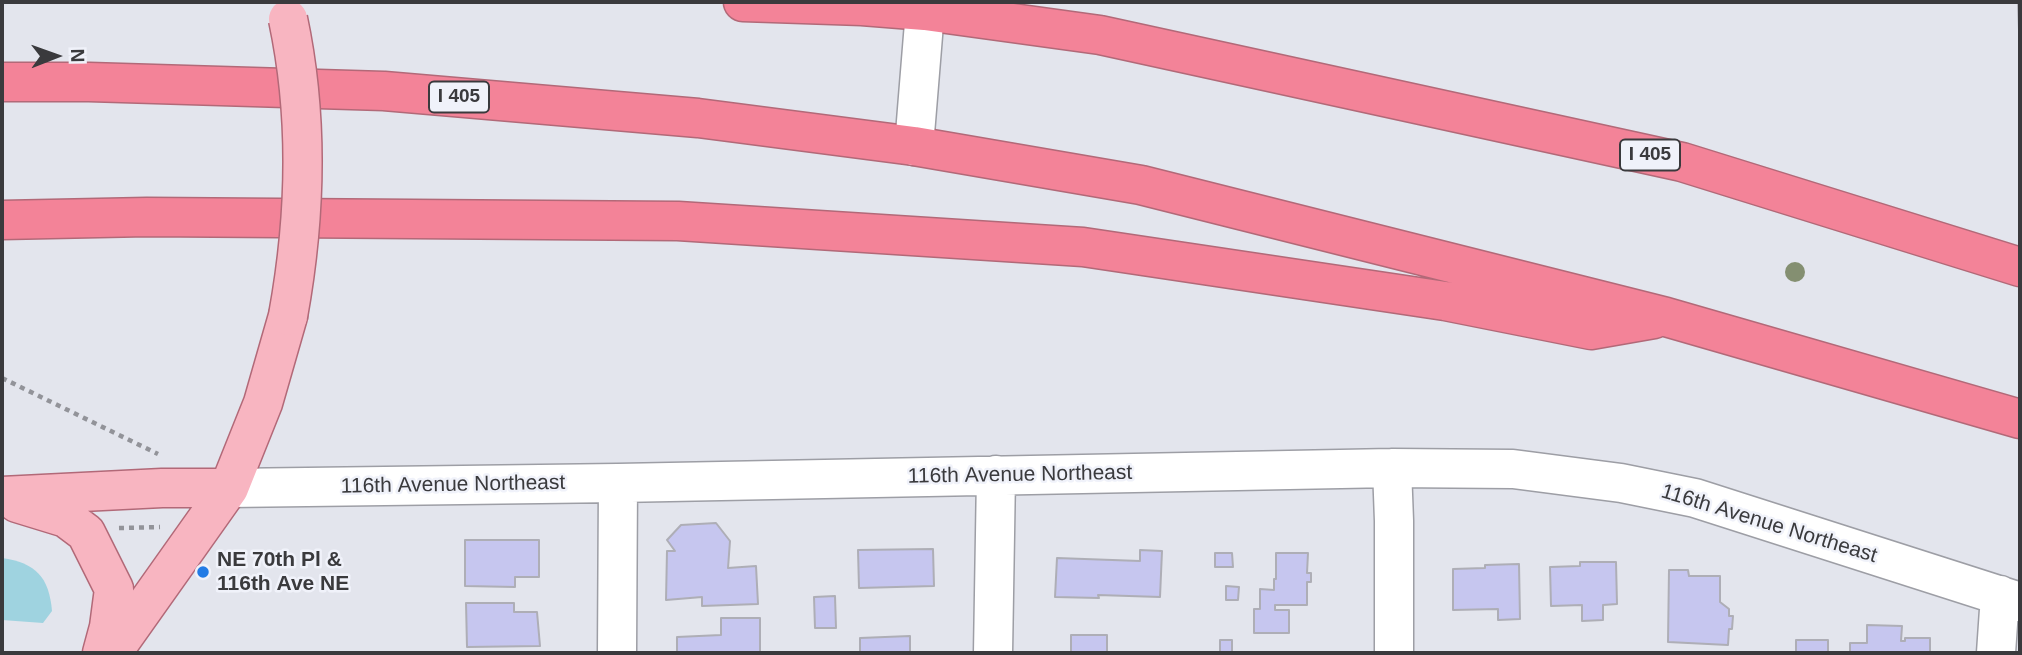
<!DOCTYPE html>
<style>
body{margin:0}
#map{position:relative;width:2022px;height:655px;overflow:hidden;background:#e3e5ed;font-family:Helvetica,sans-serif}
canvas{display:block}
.frame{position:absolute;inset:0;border:4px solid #3a3a3d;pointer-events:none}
.north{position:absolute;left:21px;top:21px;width:70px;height:70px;-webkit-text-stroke:5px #f0f2fa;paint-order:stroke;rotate:89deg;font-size:19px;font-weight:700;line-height:28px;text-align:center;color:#3a3a3d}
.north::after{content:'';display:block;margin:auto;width:24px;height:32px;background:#3a3a3d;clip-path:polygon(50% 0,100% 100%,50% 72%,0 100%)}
</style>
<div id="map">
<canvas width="2022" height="655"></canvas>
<div class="frame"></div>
<div class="north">N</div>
</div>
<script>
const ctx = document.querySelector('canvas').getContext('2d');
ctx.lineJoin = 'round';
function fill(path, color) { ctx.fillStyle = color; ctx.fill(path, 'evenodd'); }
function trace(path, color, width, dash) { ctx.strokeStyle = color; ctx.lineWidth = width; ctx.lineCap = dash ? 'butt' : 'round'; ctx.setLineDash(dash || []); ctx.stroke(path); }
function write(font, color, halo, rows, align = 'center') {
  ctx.font = font + ' Helvetica,sans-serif'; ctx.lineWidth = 5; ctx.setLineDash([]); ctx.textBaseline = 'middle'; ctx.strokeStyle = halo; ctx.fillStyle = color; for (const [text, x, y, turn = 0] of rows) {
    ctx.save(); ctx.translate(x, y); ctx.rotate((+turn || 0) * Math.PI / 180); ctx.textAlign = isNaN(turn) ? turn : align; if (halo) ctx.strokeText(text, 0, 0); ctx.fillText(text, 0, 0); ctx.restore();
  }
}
fill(new Path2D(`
 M 2,558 C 36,563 49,577 52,611 L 43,623 L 2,620 Z`), '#9fd3e0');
const building = new Path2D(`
 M 2018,2 L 2020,2 L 2020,30 L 2019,30 Z
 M 716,523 L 730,541 L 728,568 L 756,566 L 758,604 L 702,606 L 702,597 L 666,600 L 667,551 L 675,551 L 667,540 L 681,525 Z
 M 465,540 L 539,540 L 539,577 L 515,577 L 515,587 L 465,586 Z
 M 933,549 L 934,586 L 859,588 L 858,550 Z
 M 1140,550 L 1162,551 L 1160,597 L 1098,595 L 1099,598 L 1055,597 L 1057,558 L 1140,561 Z
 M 1215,553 L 1232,553 L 1233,567 L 1215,567 Z
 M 1276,553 L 1308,553 L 1307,573 L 1311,573 L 1311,582 L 1307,582 L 1307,605 L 1275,605 L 1275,610 L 1289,610 L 1289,633 L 1254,633 L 1254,609 L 1260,609 L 1260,589 L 1274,590 L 1274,579 L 1276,579 Z
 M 1580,562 L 1616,562 L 1617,604 L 1603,605 L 1603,620 L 1582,621 L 1582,605 L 1551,606 L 1550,567 L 1580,566 Z
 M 1519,564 L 1520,619 L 1498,620 L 1498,609 L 1453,610 L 1453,569 L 1485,568 L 1485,565 Z
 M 1669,570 L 1688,570 L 1689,576 L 1720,576 L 1720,602 L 1729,609 L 1729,616 L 1733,616 L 1732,629 L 1729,629 L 1728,645 L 1668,642 Z
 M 1226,586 L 1239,587 L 1238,600 L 1226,600 Z
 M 835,596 L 836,628 L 815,628 L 814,597 Z
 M 466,603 L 514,603 L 514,612 L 537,612 L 540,646 L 467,647 Z
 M 721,618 L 760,618 L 760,653 L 677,653 L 677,637 L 721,635 Z
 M 1867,625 L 1902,626 L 1901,641 L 1905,641 L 1905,638 L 1930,638 L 1930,653 L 1850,653 L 1850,643 L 1867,643 Z
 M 1071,635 L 1107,635 L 1107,653 L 1071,653 Z
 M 910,636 L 910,653 L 860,653 L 860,638 Z
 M 1220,640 L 1232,640 L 1232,653 L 1220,653 Z
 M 1796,640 L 1828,640 L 1828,653 L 1796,653 Z`);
fill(building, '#c6c6ef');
trace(building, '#aeaeb6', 2);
const minor = new Path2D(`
 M 914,146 L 925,11
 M 1392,468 L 1394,521 L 1394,653
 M 229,488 L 618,483 L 1392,468 L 1513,469 L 1621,483 L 1695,498 L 2020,602
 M 617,653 L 618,483
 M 993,653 L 996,475
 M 1996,653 L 2000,595`);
const major = new Path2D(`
 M 2,496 L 162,488 L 229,488
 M 17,503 L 66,518 L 86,533 L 114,589 L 109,627 L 102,653
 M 112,653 L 229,488 L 263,403 L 288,316`);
const highway = new Path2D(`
 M 743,2 L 862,6 L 925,11 L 1100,35 L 1682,162 L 2020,267
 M 2,82 L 89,82 L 384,91 L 698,118 L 914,146 L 1141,185 L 1666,317 L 2020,419
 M 2,220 L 147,217 L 678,221 L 1083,247 L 1445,301 L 1591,330 L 1654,319`);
trace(minor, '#9d9ea5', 41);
trace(major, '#b26978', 41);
trace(highway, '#b26978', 41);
trace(new Path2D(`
 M 2,378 L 158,454
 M 119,528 L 160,527`), '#929399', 4.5, [5, 5]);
trace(minor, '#fff', 38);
trace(major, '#f8b5c1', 38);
trace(highway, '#f38398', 38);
const majorBridge = new Path2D(`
 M 288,316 C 306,217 309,118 288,19`);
trace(majorBridge, '#b26978', 41, []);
trace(majorBridge, '#f8b5c1', 38);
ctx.fillStyle = '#848f71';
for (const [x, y] of [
 [1795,272]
]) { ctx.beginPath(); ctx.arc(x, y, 10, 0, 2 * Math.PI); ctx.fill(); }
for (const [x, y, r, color] of [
 [203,572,7,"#227be5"]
]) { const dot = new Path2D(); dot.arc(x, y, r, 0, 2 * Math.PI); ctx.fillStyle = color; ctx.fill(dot); trace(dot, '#f0f2fa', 2.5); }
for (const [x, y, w] of [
 [459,97,60],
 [1650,155,60]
]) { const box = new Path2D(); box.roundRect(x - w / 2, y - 15.5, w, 31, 5); ctx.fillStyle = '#f0f2fa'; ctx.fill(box); trace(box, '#3a3a3d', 2); }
write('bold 19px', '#3a3a3d', null, [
 ["I 405",459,97],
 ["I 405",1650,155]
]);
write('21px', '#3a3a3d', '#f0f2fa', [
 ["116th Avenue Northeast",1020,475,-1],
 ["116th Avenue Northeast",453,485,-1],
 ["116th Avenue Northeast",1769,524,17]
]);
write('bold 21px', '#3a3a3d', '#f0f2fa', [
 ["NE 70th Pl &",217,560],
 ["116th Ave NE",217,584]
], 'left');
</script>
